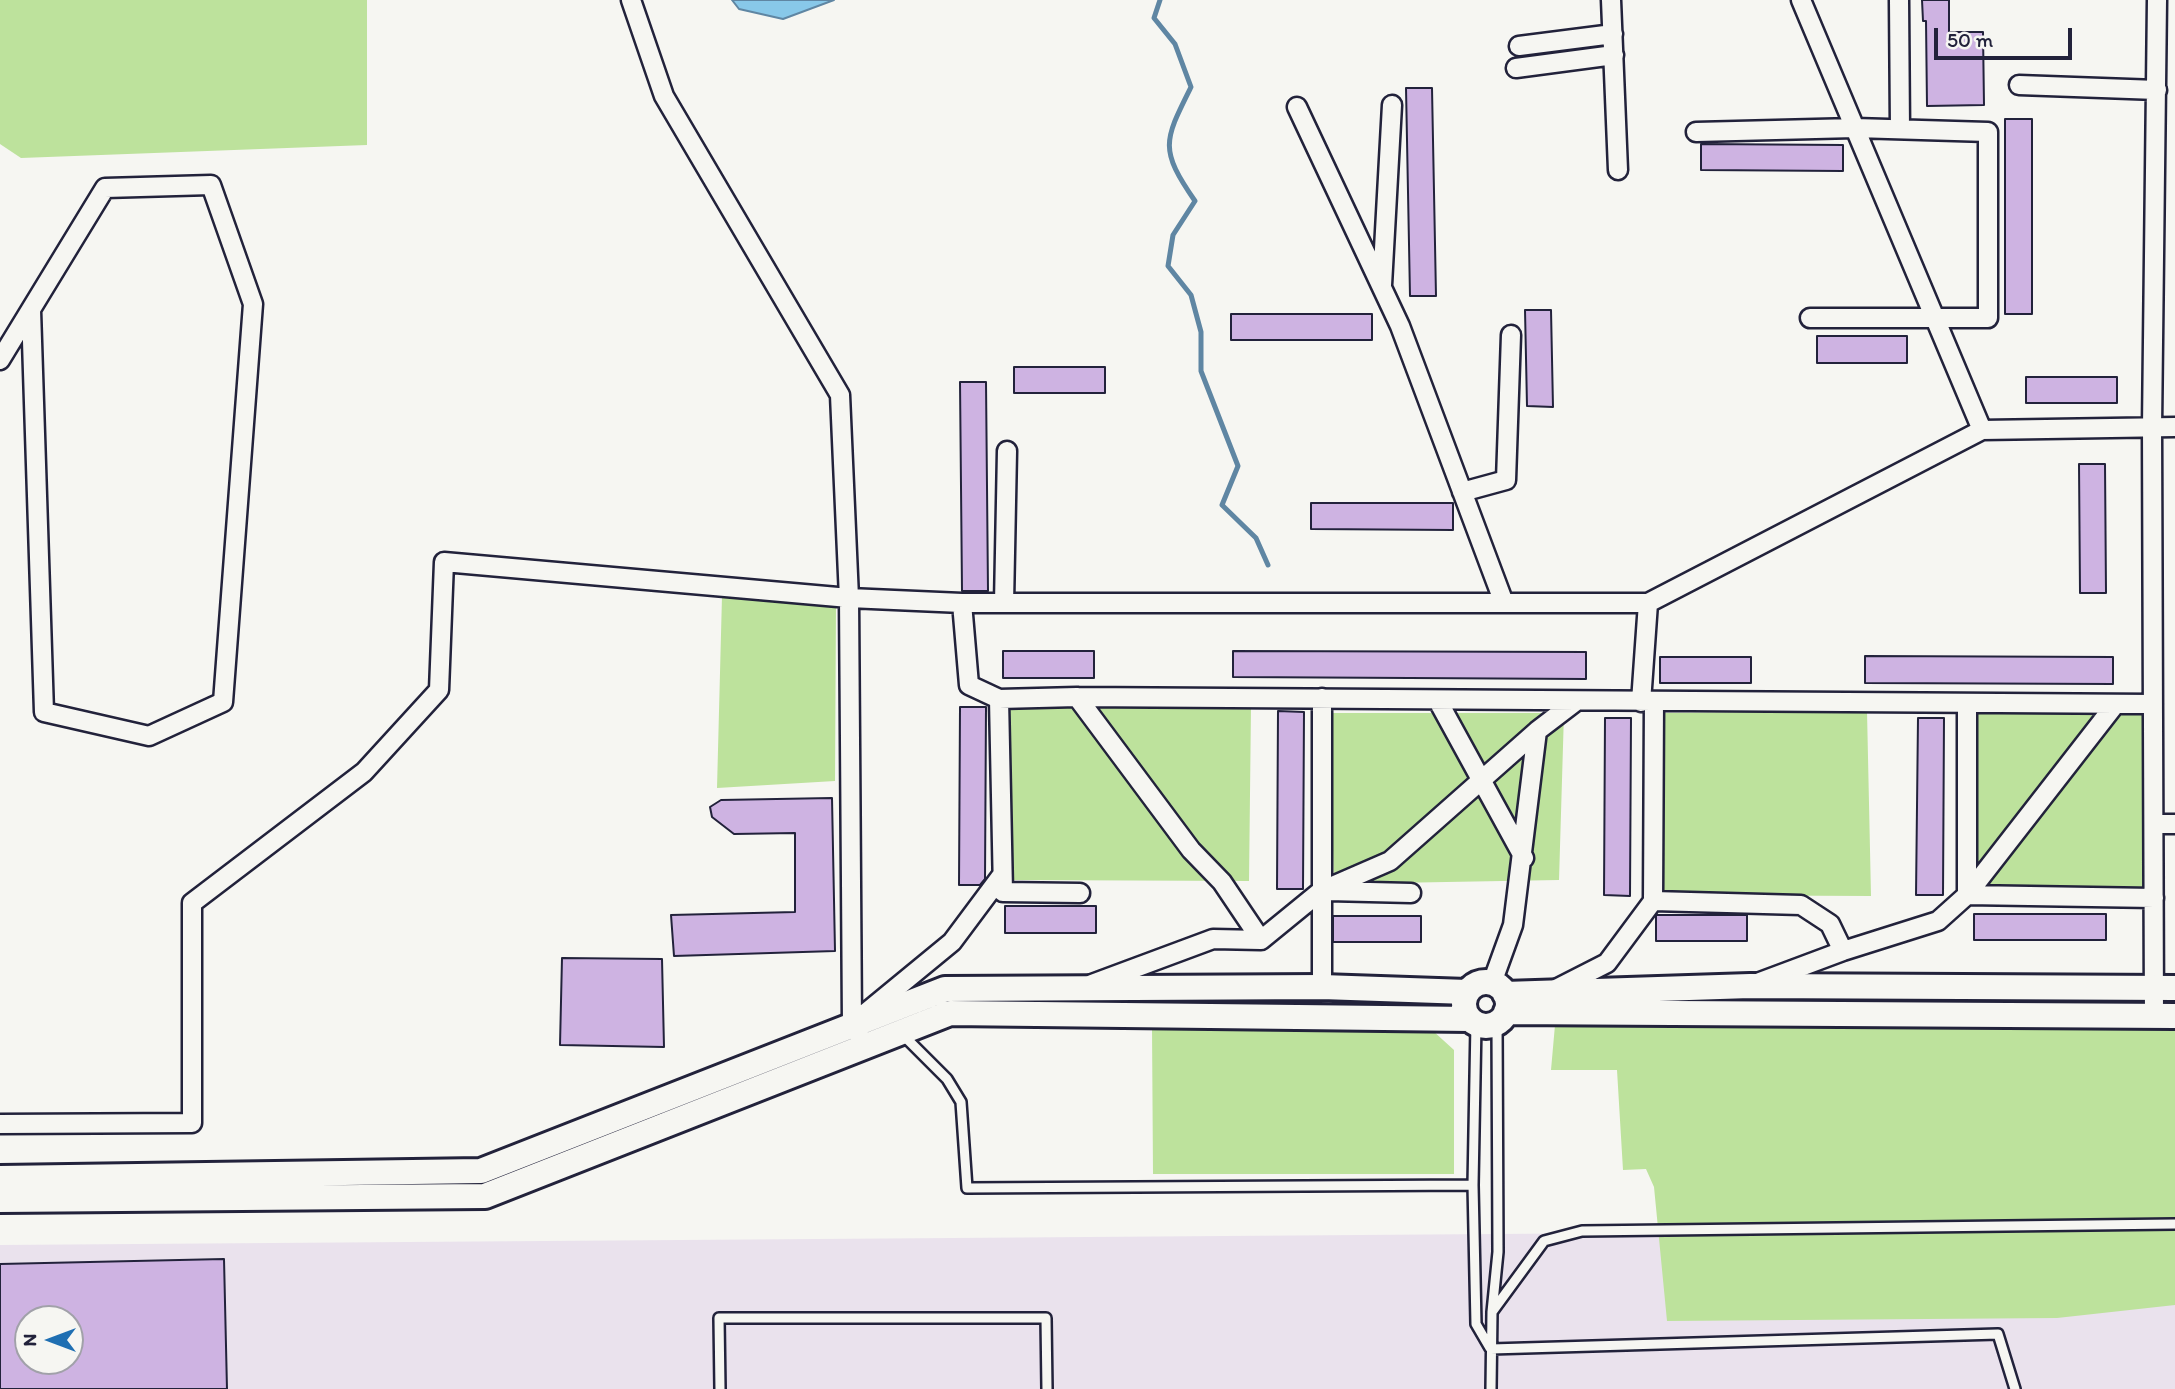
<!DOCTYPE html>
<style>
body{margin:0}
#map{position:relative;width:2175px;height:1389px;overflow:hidden;background:#f6f6f2;font-family:Itim,sans-serif}
canvas{display:block}
.north{position:absolute;left:14px;top:1305px;width:70px;height:70px;box-sizing:border-box;background:#f6f6f2;border:2px solid #a1a1a9;border-radius:50%;rotate:270deg;font-size:19px;font-weight:700;line-height:28px;text-align:center;color:#22223b}
.north::after{content:'';display:block;margin:auto;width:24px;height:32px;background:#1f6fb2;clip-path:polygon(50% 0,100% 100%,50% 72%,0 100%)}
.scale{position:absolute;left:1934px;top:28px;width:138px;height:32px;box-sizing:border-box;border:4px solid #22223b;border-top:0;padding-left:9px;font-size:21px;line-height:24px;white-space:nowrap;color:#22223b;-webkit-text-stroke:5px #f6f6f2;paint-order:stroke}
</style>
<div id="map">
<canvas width="2175" height="1389"></canvas>
<div class="north">N</div>
<div class="scale">50 m</div>
</div>
<script>
const ctx = document.querySelector('canvas').getContext('2d');
ctx.lineJoin = 'round';
function fill(path, color) { ctx.fillStyle = color; ctx.fill(path, 'evenodd'); }
function trace(path, color, width, dash) { ctx.strokeStyle = color; ctx.lineWidth = width; ctx.lineCap = dash ? 'butt' : 'round'; ctx.setLineDash(dash || []); ctx.stroke(path); }
fill(new Path2D(`
 M 2175,1229 L 2175,1389 L 0,1389 L 0,1245 ZM 28,1319 L 70,1319 L 70,1361 L 28,1361 Z`), '#eae2ed');
fill(new Path2D(`
 M 0,0 L 367,0 L 367,145 L 21,158 L 0,144 Z
 M 722,596 L 836,606 L 835,781 L 717,788 Z
 M 1008,706 L 1251,707 L 1249,881 L 1011,880 Z
 M 1867,711 L 1871,896 L 1663,895 L 1659,713 Z
 M 2144,712 L 2144,890 L 1973,888 L 1969,713 Z
 M 1329,713 L 1564,713 L 1559,880 L 1334,884 Z
 M 1555,1025 L 2175,1029 L 2175,1305 L 2057,1318 L 1667,1321 L 1654,1187 L 1646,1169 L 1623,1170 L 1617,1070 L 1551,1070 Z
 M 1152,1028 L 1432,1030 L 1454,1050 L 1454,1174 L 1153,1174 Z`), '#bde29c');
const water = new Path2D(`
 M 732,0 L 834,0 L 783,19 L 739,9 Z`);
fill(water, '#88c8e9');
trace(water, '#5f86a3', 2);
trace(new Path2D(`
 M 1160,0 L 1154,18 L 1175,44 L 1191,87 C 1164,141 1159,149 1195,201 L 1173,235 L 1168,266 L 1191,295 L 1201,332 L 1201,371 L 1238,466 L 1222,505 L 1256,538 L 1268,565`), '#5f86a3', 5);
const building = new Path2D(`
 M 1922,0 L 1949,0 L 1949,32 L 1983,32 L 1984,105 L 1927,106 L 1926,21 L 1923,21 Z
 M 1406,88 L 1432,88 L 1436,296 L 1410,296 Z
 M 2005,119 L 2032,119 L 2032,314 L 2005,314 Z
 M 1701,144 L 1843,145 L 1843,171 L 1701,170 Z
 M 1525,310 L 1551,310 L 1553,407 L 1527,406 Z
 M 1231,314 L 1372,314 L 1372,340 L 1231,340 Z
 M 1817,336 L 1907,336 L 1907,363 L 1817,363 Z
 M 1014,367 L 1105,367 L 1105,393 L 1014,393 Z
 M 2026,377 L 2117,377 L 2117,403 L 2026,403 Z
 M 960,382 L 986,382 L 988,591 L 962,591 Z
 M 2079,464 L 2105,464 L 2106,593 L 2080,593 Z
 M 1311,503 L 1453,503 L 1453,530 L 1311,529 Z
 M 1003,651 L 1094,651 L 1094,678 L 1003,678 Z
 M 1233,651 L 1586,652 L 1586,679 L 1233,677 Z
 M 1865,656 L 2113,657 L 2113,684 L 1865,683 Z
 M 1660,657 L 1751,657 L 1751,683 L 1660,683 Z
 M 960,707 L 986,707 L 985,879 L 980,885 L 959,885 Z
 M 1278,711 L 1304,712 L 1303,889 L 1277,889 Z
 M 1605,718 L 1631,718 L 1630,896 L 1604,895 Z
 M 1918,718 L 1944,718 L 1943,895 L 1916,895 Z
 M 832,798 L 835,951 L 674,956 L 671,915 L 795,912 L 795,833 L 734,834 L 712,817 L 710,807 L 721,800 Z
 M 1005,906 L 1096,906 L 1096,933 L 1005,933 Z
 M 1974,914 L 2106,914 L 2106,940 L 1974,940 Z
 M 1656,915 L 1747,915 L 1747,941 L 1656,941 Z
 M 1333,916 L 1421,916 L 1421,942 L 1333,942 Z
 M 562,958 L 662,959 L 664,1047 L 560,1045 Z
 M 224,1259 L 227,1389 L 0,1389 L 0,1264 ZM 28,1319 L 70,1319 L 70,1361 L 28,1361 Z`);
fill(building, '#ceb3e2');
trace(building, '#22223b', 2);
const lane = new Path2D(`
 M 1476,1023 L 1473,1185 L 1476,1324 L 1490,1348
 M 902,1034 L 947,1079 L 961,1102 L 967,1188 L 1473,1185
 M 1492,1312 L 1544,1241 L 1582,1231 L 2175,1224
 M 1491,1349 L 1998,1334 L 2015,1389
 M 720,1389 L 719,1318 L 1046,1318 L 1047,1389
 M 1491,1389 L 1492,1312 L 1498,1252 L 1497,1023`);
const street = new Path2D(`
 M 631,0 L 664,96 L 840,395 L 849,598 L 852,1024 L 859,1035
 M 1611,0 L 1618,170
 M 1801,0 L 1982,430
 M 1899,0 L 1900,129
 M 1519,46 L 1613,34
 M 1516,68 L 1614,55
 M 2019,85 L 2157,90
 M 1297,107 L 1400,326 L 1504,603
 M 1696,132 L 1855,128 L 1988,132 L 1988,318 L 1810,318
 M 1382,285 L 1392,105
 M 0,360 L 105,188 L 211,185 L 253,304 L 223,702 L 149,736 L 44,712 L 31,310
 M 1462,492 L 1506,480 L 1511,335
 M 962,603 L 969,685 L 999,699 L 1077,697 L 2153,704
 M 1004,603 L 1007,451
 M 1077,697 L 1191,850 L 1222,882 L 1261,940
 M 999,699 L 1003,892 L 1080,893
 M 1438,701 L 1524,858
 M 1641,702 L 1648,603
 M 1654,702 L 1653,901 L 1801,905 L 1830,924 L 1843,951
 M 1967,705 L 1967,895 L 2154,898
 M 2154,824 L 2175,824
 M 1328,891 L 1411,893
 M 1760,982 L 1843,951 L 1938,921 L 1967,895 L 2114,706
 M 1492,983 L 1513,925 L 1537,731
 M 1092,984 L 1213,939 L 1261,940 L 1321,891 L 1390,861 L 1537,731 L 1575,702
 M 1322,987 L 1322,698
 M 1554,990 L 1607,963 L 1653,901
 M 2154,1015 L 2152,427 L 2157,0
 M 862,1016 L 952,942 L 1002,875
 M 0,1124 L 192,1123 L 192,903 L 364,772 L 439,690 L 444,562 L 849,598 L 962,603 L 1648,603 L 1982,430 L 2175,427`);
const secondary = new Path2D(`
 M1464 1004a22 22 0 1 1 44 0a22 22 0 1 1-44 0Z
 M 1505,994 L 1750,986 L 2175,988
 M 1506,1012 L 2175,1016
 M 0,1178 L 481,1171 L 945,989 L 1322,987 L 1467,992
 M 0,1200 L 485,1196 L 950,1013 L 1470,1019`);
trace(lane, '#22223b', 14);
trace(street, '#22223b', 23);
trace(secondary, '#22223b', 30);
trace(lane, '#f6f6f2', 9);
trace(street, '#f6f6f2', 18);
trace(secondary, '#f6f6f2', 24);
</script>
